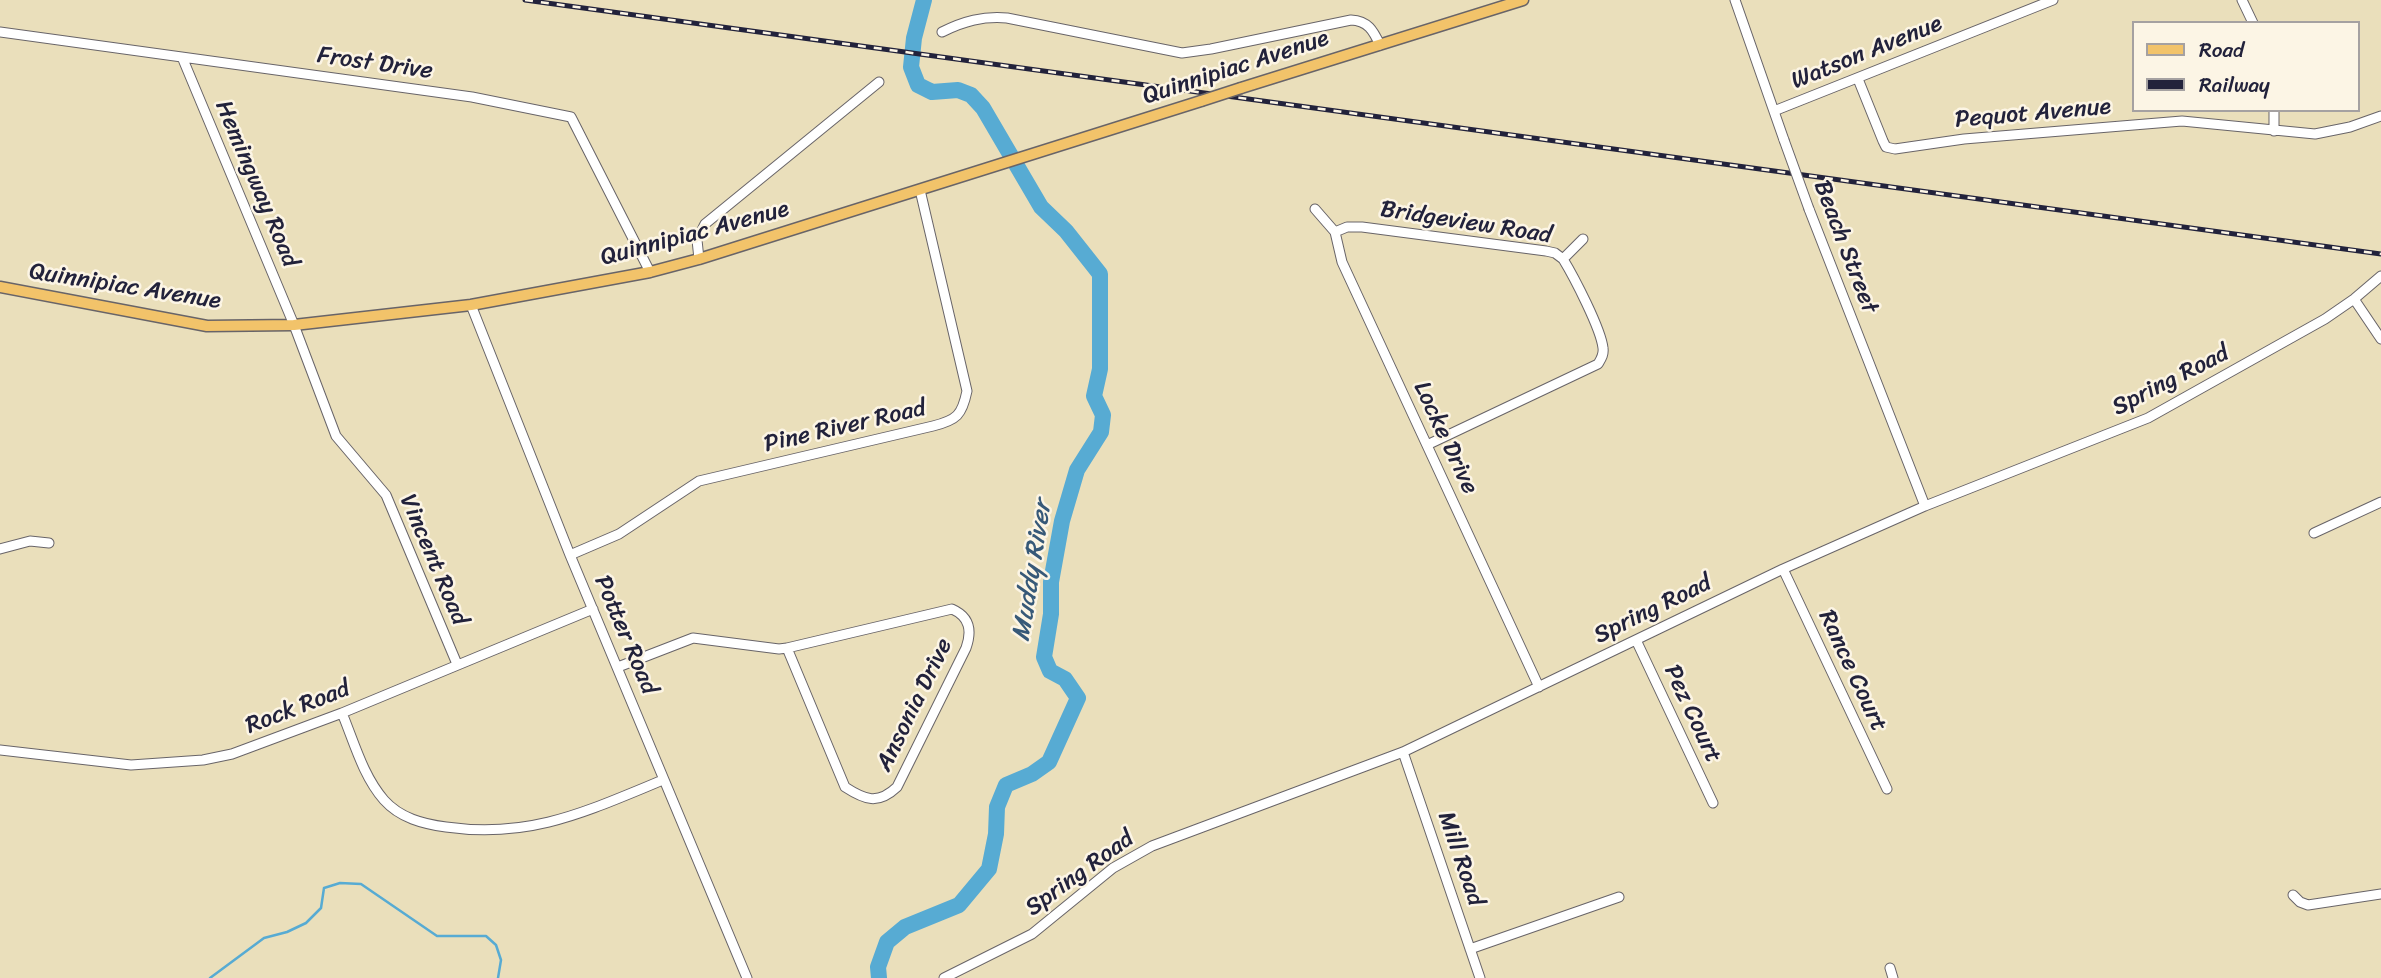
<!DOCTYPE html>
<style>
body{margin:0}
#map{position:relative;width:2381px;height:978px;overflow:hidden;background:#eadfbb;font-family:Sriracha,sans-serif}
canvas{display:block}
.legend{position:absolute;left:2132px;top:21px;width:228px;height:91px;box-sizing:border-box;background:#fcf5e5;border:2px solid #a5a1a1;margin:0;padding:9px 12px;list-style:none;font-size:21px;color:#22223b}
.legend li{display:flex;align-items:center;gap:14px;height:35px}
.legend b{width:35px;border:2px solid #a5a1a1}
</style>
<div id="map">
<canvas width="2381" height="978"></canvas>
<ul class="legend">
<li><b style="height:9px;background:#f2c36a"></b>Road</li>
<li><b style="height:9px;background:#22223b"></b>Railway</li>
</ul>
</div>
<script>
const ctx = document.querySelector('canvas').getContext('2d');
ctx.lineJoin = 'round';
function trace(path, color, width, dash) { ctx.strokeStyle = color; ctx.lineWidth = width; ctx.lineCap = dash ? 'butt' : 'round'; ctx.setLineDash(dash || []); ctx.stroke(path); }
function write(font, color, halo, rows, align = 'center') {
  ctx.font = font + ' Sriracha,sans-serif'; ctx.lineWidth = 5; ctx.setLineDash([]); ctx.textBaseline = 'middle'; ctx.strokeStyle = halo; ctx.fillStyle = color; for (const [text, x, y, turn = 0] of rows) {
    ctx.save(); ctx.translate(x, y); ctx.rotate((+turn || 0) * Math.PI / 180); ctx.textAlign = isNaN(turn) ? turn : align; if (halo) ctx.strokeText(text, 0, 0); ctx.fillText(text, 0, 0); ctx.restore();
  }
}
trace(new Path2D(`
 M 210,978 L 264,938 L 287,932 L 306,923 L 321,908 L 324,888 L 340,883 L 361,884 L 437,936 L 486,936 L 496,945 L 501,960 L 498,978`), '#57abd3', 2.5);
trace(new Path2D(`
 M 879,978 L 878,967 L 887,942 L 905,927 L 959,905 L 989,869 L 996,834 L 997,807 L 1006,785 L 1032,774 L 1049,762 L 1078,698 L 1065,679 L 1050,671 L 1044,657 L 1051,614 L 1051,582 L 1062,521 L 1077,470 L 1101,432 L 1103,415 L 1094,396 L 1100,369 L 1100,274 L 1066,231 L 1041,207 L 983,108 L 971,95 L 958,90 L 932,92 L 918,85 L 911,67 L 914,38 L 924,0`), '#57abd3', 16);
const minor = new Path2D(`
 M 1735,0 L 1784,140
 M 2242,0 L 2253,23
 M 0,32 L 472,97 L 571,117 L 650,272
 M 942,32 C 964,21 983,16 1007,18 L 1182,53 L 1211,49 L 1351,20 C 1368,21 1373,30 1380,45
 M 182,57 L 294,325 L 336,436 L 386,495 L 457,664
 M 1858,79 L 1883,141 L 1886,147 L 1895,149 L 1964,139 L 2182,121 L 2315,134 L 2350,127 L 2381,116
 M 1774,111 L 2053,0
 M 2274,131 L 2274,110
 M 1315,209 L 1335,232 L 1342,262 L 1539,687
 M 1809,209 L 1925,506
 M 1335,232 L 1347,227 L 1362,227 L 1546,251 L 1555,253 L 1563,259 L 1583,239
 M 699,259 L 697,240 L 705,224 L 879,82
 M 2354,299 L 2381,339
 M 471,305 L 570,555 L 747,978
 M 1427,445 L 1598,364 C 1601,359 1604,355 1603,348 C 1601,329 1574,277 1563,259
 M 2314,533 L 2381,502
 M 0,549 L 30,541 L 49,543
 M 570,555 L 619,534 L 699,481 L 933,426 C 957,420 962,415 967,391 L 920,190
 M 1783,569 L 1887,789
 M 952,609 C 970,617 972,631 966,648 L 897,787 C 878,805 865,800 845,787 L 787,648 Z
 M 1636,640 L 1713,803
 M 618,667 L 693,638 L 779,649 L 787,648
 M 342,713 C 354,742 363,776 384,800 C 400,818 423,824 446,827 C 531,839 587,811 663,780
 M 0,750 L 131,765 L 203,760 L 232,754 L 342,713 L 593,609
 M 1403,752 L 1480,978
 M 2293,895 L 2300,902 L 2308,905 L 2381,894
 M 1470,949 L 1619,897
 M 1890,968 L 1893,978
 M 944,978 L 1032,934 L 1113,868 L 1152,846 L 1403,752 L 1783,569 L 1925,506 L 2148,418 L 2325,319 L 2354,299 L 2381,276`);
const major = new Path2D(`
 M 1241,88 L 1523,0
 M 0,287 L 207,326 L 294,325 L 471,305 L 650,272 L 699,259 L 1201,101`);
trace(minor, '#686468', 11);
trace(major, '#686468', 13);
trace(minor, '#fff', 9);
trace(major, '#f2c36a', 10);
const rail = new Path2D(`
 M 525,0 L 2381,254`);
trace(rail, '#22223b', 5);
trace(rail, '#fcf5e5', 2.5, [8]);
const minorBridge = new Path2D(`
 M 1784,140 L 1809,209`);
const majorBridge = new Path2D(`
 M 1201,101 L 1241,88`);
trace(minorBridge, '#686468', 11, []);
trace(majorBridge, '#686468', 13, []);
trace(minorBridge, '#fff', 9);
trace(majorBridge, '#f2c36a', 10);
write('24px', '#22223b', '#fcf5e5', [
 ["Watson Avenue",1867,53,-22],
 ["Frost Drive",375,64,8],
 ["Quinnipiac Avenue",1236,68,-18],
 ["Pequot Avenue",2033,114,-5],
 ["Hemingway Road",256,184,67],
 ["Bridgeview Road",1466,223,9],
 ["Quinnipiac Avenue",695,234,-15],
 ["Beach Street",1845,247,69],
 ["Quinnipiac Avenue",125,287,9],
 ["Spring Road",2171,381,-27],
 ["Pine River Road",845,427,-13],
 ["Locke Drive",1445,438,65],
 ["Vincent Road",433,560,67],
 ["Spring Road",1653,610,-26],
 ["Potter Road",625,635,67],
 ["Rance Court",1852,671,65],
 ["Ansonia Drive",915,705,-64],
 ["Rock Road",298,708,-21],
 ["Pez Court",1692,714,65],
 ["Mill Road",1460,859,71],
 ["Spring Road",1080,874,-36]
]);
write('italic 26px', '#375978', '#fcf5e5', [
 ["Muddy River",1033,571,-81]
]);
</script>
